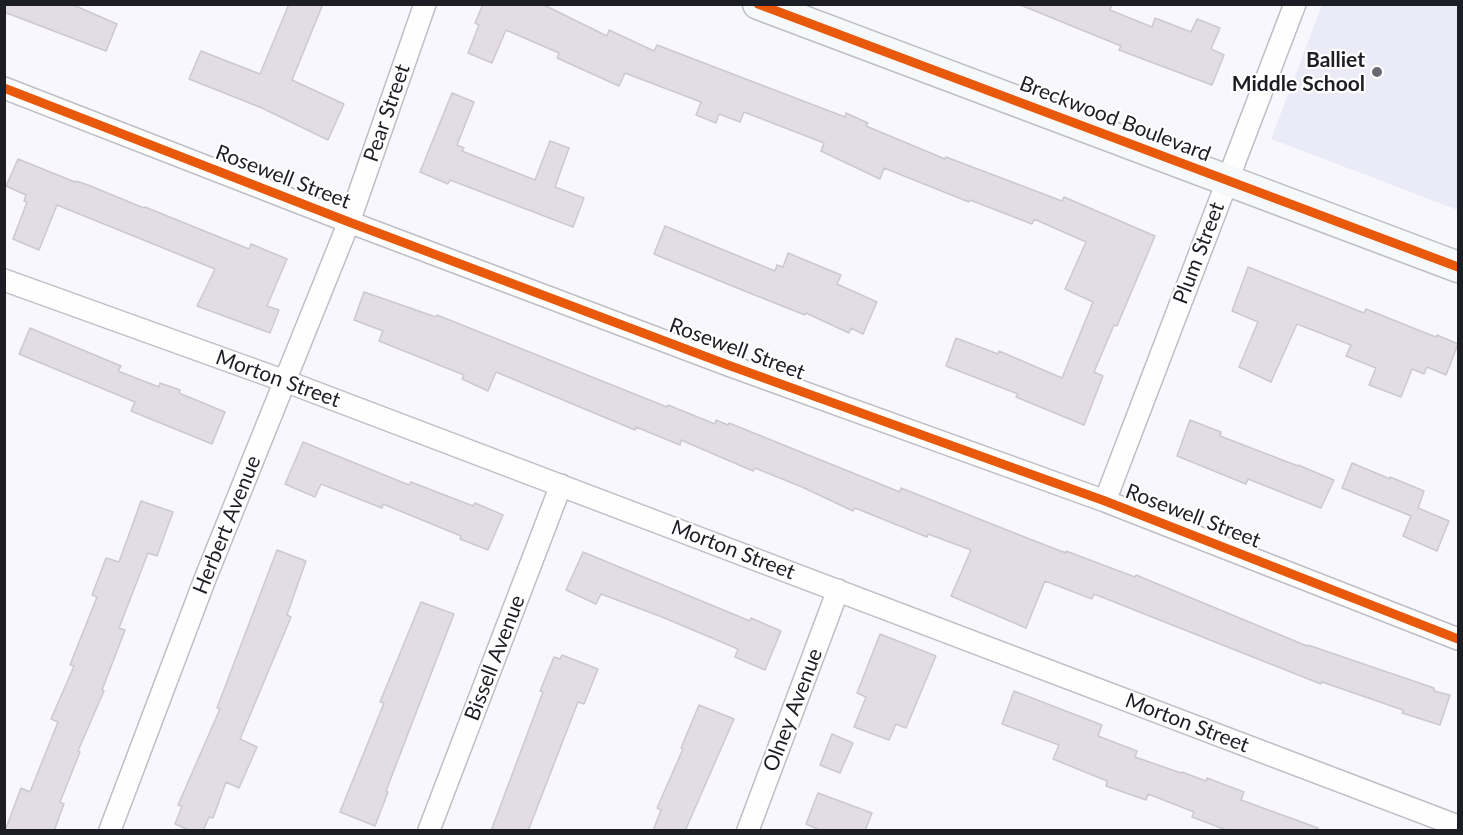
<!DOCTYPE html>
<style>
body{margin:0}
#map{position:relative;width:1463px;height:835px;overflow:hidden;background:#f7f7fd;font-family:Lato,sans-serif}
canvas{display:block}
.frame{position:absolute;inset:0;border:6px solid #1d1d26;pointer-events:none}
</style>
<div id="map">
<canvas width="1463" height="835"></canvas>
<div class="frame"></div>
</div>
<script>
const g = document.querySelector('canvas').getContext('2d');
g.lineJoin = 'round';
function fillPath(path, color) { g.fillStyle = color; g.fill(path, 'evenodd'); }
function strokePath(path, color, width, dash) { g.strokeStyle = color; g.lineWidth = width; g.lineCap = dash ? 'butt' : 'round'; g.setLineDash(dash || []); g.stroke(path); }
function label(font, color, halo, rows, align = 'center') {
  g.font = font + ' Lato,sans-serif'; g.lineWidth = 4.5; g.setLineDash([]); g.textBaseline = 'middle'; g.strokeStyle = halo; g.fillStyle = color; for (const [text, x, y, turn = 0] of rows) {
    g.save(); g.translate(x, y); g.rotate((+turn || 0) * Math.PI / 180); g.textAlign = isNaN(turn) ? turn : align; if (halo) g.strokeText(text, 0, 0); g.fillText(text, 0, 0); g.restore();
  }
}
fillPath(new Path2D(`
 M1322 5H1458V210L1271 139Z`), '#ebebf8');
const building = new Path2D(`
 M4 4H71L117 24 106 51 4 12Z
 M289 4H323L292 80 344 104 328 140 262 108 189 79 201 51 260 74Z
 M483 4H542L607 36 609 30 654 51 657 45 845 117 846 113 868 123 866 126 945 159 946 157 1062 201 1064 197 1155 236 1117 326 1114 325 1094 372 1103 376 1084 425 1016 397 1018 394 946 366 956 338 998 354 999 351 1062 378 1093 302 1065 289 1086 242 1034 219 1032 224 970 200 969 202 884 168 880 179 821 151 824 143 744 112 740 122 719 114 716 123 696 115 701 102 625 73 619 86 557 58 559 53 506 30 492 63 468 53 479 25 475 23Z
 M1018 4H1112L1110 10 1152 27 1155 18 1191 32 1197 19 1220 28 1211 49 1224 55 1212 85 1119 50 1121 46Z
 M452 93 474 102 457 145 464 148 462 151 535 180 550 141 569 148 555 187 584 198 573 227 450 180 448 184 420 172Z
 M18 159 75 182 76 181 88 185 144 208 145 207 249 249 251 244 287 259 267 306 279 310 270 333 197 306 215 269 57 205 39 250 13 239 27 202 24 201 26 195 6 186Z
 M665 226 775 271 777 265 783 267 788 253 841 275 837 284 877 302 863 334 851 328 849 333 806 313 805 315 747 292 654 254Z
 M1248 267 1364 313 1366 309 1423 332 1436 337 1437 335 1458 344 1446 375 1427 367 1424 374 1412 369 1401 397 1369 385 1376 368 1346 356 1351 345 1297 324 1271 382 1239 367 1258 322 1232 311Z
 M364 292 436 317 437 315 667 407 668 405 715 424 716 420 728 425 729 423 900 492 901 488 1027 538 1066 553V551L1135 577 1136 575 1307 646 1308 645 1434 688V691L1450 695 1440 725 1402 713 1403 710 1322 682 1321 684 1094 594 1092 599 1045 581 1026 628 951 596 971 550 928 534 927 537 855 508 853 511 802 487 755 468 753 471 681 440 680 445 636 427 635 430 496 372 488 391 462 379 464 375 379 341 383 331 354 320Z
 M30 328 121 366 118 371 159 387 160 383 180 390 179 393 225 412 212 444 131 411 135 402 19 354Z
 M1190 420 1221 432 1220 436 1298 466V465L1334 480 1321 508 1248 479 1246 484 1177 456Z
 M303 442 409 485 411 482 473 506 475 503 503 515 488 550 460 539 461 536 383 504 382 508 321 484 315 497 285 484Z
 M1352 463 1390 479V477L1424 491 1418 508 1449 521 1437 551 1403 536 1411 516 1342 488Z
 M141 501 173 512 157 556 148 553 119 628 125 630 102 690 104 691 78 751 80 752 60 802 64 804 54 831H5L21 788 30 792 58 722 51 719 74 666 70 665 97 597 92 595 106 558 119 562Z
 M277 550 306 561 287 615 291 617 240 739 257 747 239 788 226 782 213 818 209 817 203 831H191L175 824 182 806 178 805 220 709 217 708Z
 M583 552 750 621 751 618 781 631 765 670 735 657 738 649 662 617 601 594 596 604 566 590Z
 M421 602 454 614 386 791 388 792 375 826 340 812 384 703 380 702Z
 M880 634 936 656 906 728 896 724 889 740 854 727 866 697 857 693Z
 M562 655 598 669 584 704 578 702 528 831H491L543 692 540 691 554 657 560 659Z
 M1014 691 1102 725 1098 736 1137 751 1135 757 1181 773 1182 772 1206 781 1207 778 1244 792 1241 800 1318 828 1317 831H1229L1192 817 1194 812 1148 794 1146 800 1106 786 1107 781 1053 759 1059 745 1002 724Z
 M699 705 734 719 685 831H653L661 810 657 808 683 749 681 748Z
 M832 734 853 743 840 773 820 765Z
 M818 793 872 813 865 831H822L806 824Z`);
fillPath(building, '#e1dce5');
strokePath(building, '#cdc9d0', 1.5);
const street = new Path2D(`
 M4 88 349 222 728 365 1105 501 1458 639
 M4 280 293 384 1458 826
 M1105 501 1295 4
 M110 830 205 579 349 222 425 4
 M429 830 561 485
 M748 830 838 590`);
const secondary = new Path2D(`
 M758 4 1458 267`);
strokePath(street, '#bebec5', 24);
strokePath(secondary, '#bebec5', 33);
strokePath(street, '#fefeff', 21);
strokePath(secondary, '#f6f8fa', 30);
strokePath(new Path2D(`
 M758 4 1458 267
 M4 88 349 222 728 365 1105 501 1458 639`), '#e8590c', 9);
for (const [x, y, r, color] of [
 [1377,72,6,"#696971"]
]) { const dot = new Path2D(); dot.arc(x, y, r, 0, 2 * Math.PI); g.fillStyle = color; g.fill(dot); strokePath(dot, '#fff', 2); }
label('bold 21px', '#1d1d26', '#fff', [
 ["Balliet",1365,60],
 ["Middle School",1365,84]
], 'right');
label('21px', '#1d1d26', '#fff', [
 ["Pear Street",387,113,-71],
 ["Breckwood Boulevard",1115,119,21],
 ["Rosewell Street",283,177,21],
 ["Plum Street",1199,253,-69],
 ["Rosewell Street",737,349,20],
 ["Morton Street",278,379,20],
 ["Rosewell Street",1193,516,21],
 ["Herbert Avenue",227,525,-68],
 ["Morton Street",733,550,21],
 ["Bissell Avenue",495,658,-69],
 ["Olney Avenue",793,710,-69],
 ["Morton Street",1187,723,21]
]);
</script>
